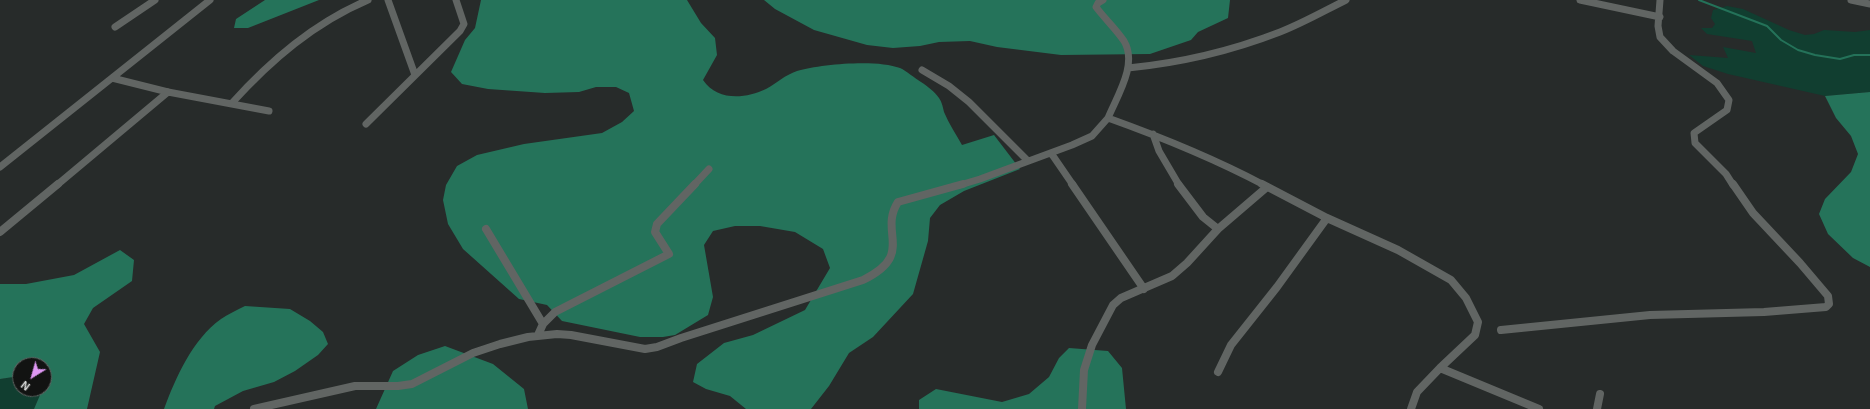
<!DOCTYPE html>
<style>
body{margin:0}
#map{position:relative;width:1870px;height:409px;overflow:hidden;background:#272b2a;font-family:"Exo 2",sans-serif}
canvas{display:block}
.north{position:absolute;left:12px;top:357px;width:40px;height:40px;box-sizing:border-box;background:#121312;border:1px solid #616362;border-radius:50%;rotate:217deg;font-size:11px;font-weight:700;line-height:16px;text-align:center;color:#d8dad9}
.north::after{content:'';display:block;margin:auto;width:14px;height:18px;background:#de98f3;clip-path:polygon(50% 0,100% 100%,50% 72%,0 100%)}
</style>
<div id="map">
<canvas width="1870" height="409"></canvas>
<div class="north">N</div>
</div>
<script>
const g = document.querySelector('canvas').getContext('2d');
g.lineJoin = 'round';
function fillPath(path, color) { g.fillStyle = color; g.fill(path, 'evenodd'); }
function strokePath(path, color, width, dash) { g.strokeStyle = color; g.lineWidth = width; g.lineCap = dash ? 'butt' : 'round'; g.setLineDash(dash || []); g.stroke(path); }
fillPath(new Path2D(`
 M1727 6 1743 9 1789 30 1805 35 1814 34 1824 30 1855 32 1870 30V92L1825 96 1728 74 1703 66 1689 55 1728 58 1723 47 1756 53 1752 41 1707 34 1701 28H1712L1715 24 1711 18 1713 10Z
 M20 376V389H36L40 395 34 409H0V379Z`), '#113e30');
fillPath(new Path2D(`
 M265 0H319L248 28H234L236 19Z
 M481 0H687L701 23 715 38 717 55 703 80C717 101 745 99 766 89 777 83 785 75 797 71 821 64 877 59 900 68 907 71 914 78 921 82 927 86 935 92 939 98 942 102 943 108 944 112 949 124 956 134 962 145L994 135 1020 169 964 191 940 205 930 218 928 241 913 294 873 337 849 353 829 386 811 409H746L730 396 706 389 693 382 697 364 724 343 753 335 805 310 830 268 823 249 795 232 760 226H735L713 231 704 245 713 297 708 315 675 335 663 337H640L562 321 547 305 519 299 463 249 448 224 443 200 446 185 457 166 477 155 524 144 602 133 622 122 634 111 629 93 616 87H596L579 92 545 93 488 89 462 84 451 72 465 40 475 28Z
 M764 0H1230L1228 18 1198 32 1191 40 1150 54 1061 55 997 47 970 41 939 42 920 46 893 48 867 45 814 30 775 9Z
 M1870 92V267L1853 258 1828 234 1819 214 1825 199 1851 172 1858 154 1851 136 1836 118 1825 96Z
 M120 250 134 260 132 281 93 308 84 324 100 352 87 409H34L40 395 36 389H44V365H20V376L0 379V284H26L74 275Z
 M245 306 290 309 310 321 323 332 328 344 318 355 295 371 274 382 243 391 215 406 214 409H164C176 377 192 340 221 319 228 314 237 310 245 306Z
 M445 346 493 364 524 389 528 409H376L393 371 418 355Z
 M1069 348 1108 351 1122 368 1126 409H919V400L936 389 1002 402 1029 394 1049 377 1059 358Z`), '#25735a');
strokePath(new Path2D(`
 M1699 0 1767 26 1781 40 1798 50 1815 55 1840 59 1854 55H1870`), '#247259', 2);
strokePath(new Path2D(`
 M388 0 415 75
 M1103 0 1098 3 1096 7C1105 19 1116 29 1124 41 1138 64 1117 96 1108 118
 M1580 0 1660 17
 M1660 0 1658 26 1660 37 1673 51 1717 83 1729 100 1727 110 1694 133 1695 143 1726 174 1733 185
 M1851 0 1870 4
 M115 27 155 0
 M1128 68C1180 63 1231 51 1280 32 1303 23 1324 11 1346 0
 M922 70 949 86 969 102 1028 161
 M112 78 168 92 269 111
 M232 103C271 60 314 23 368 0
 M366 124 460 31 464 24 456 0
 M1153 134 1159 151 1179 185
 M1051 153 1073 185
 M0 167 210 0
 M57 185 168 92
 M694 185 709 169
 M960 185 980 179 1072 145 1092 136 1108 118C1161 137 1213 158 1264 185`), '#616563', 7);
strokePath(new Path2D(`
 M1072 184 1144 289
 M1178 184 1203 217 1218 229
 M1262 184 1327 218 1398 250 1451 280 1466 298 1478 322 1475 335 1440 368 1539 409
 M486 229 543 324
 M0 232 58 184
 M1501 330 1650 315 1764 312 1826 307 1829 304 1828 296 1800 263 1753 213 1733 184
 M538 335 543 324 555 312 669 254 655 232 657 224 695 184
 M1218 372 1231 345 1277 287 1327 218
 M254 409 355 386H398L412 384 473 353 500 344 528 337 557 334 571 335 645 349 657 347 681 338 863 280C916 254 878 233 898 202L963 184
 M1082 409 1084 370 1092 345 1113 305 1121 298 1172 276 1187 263 1218 229 1267 187
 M1411 409 1417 392 1440 368
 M1597 409 1600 394`), '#616563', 8);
</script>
